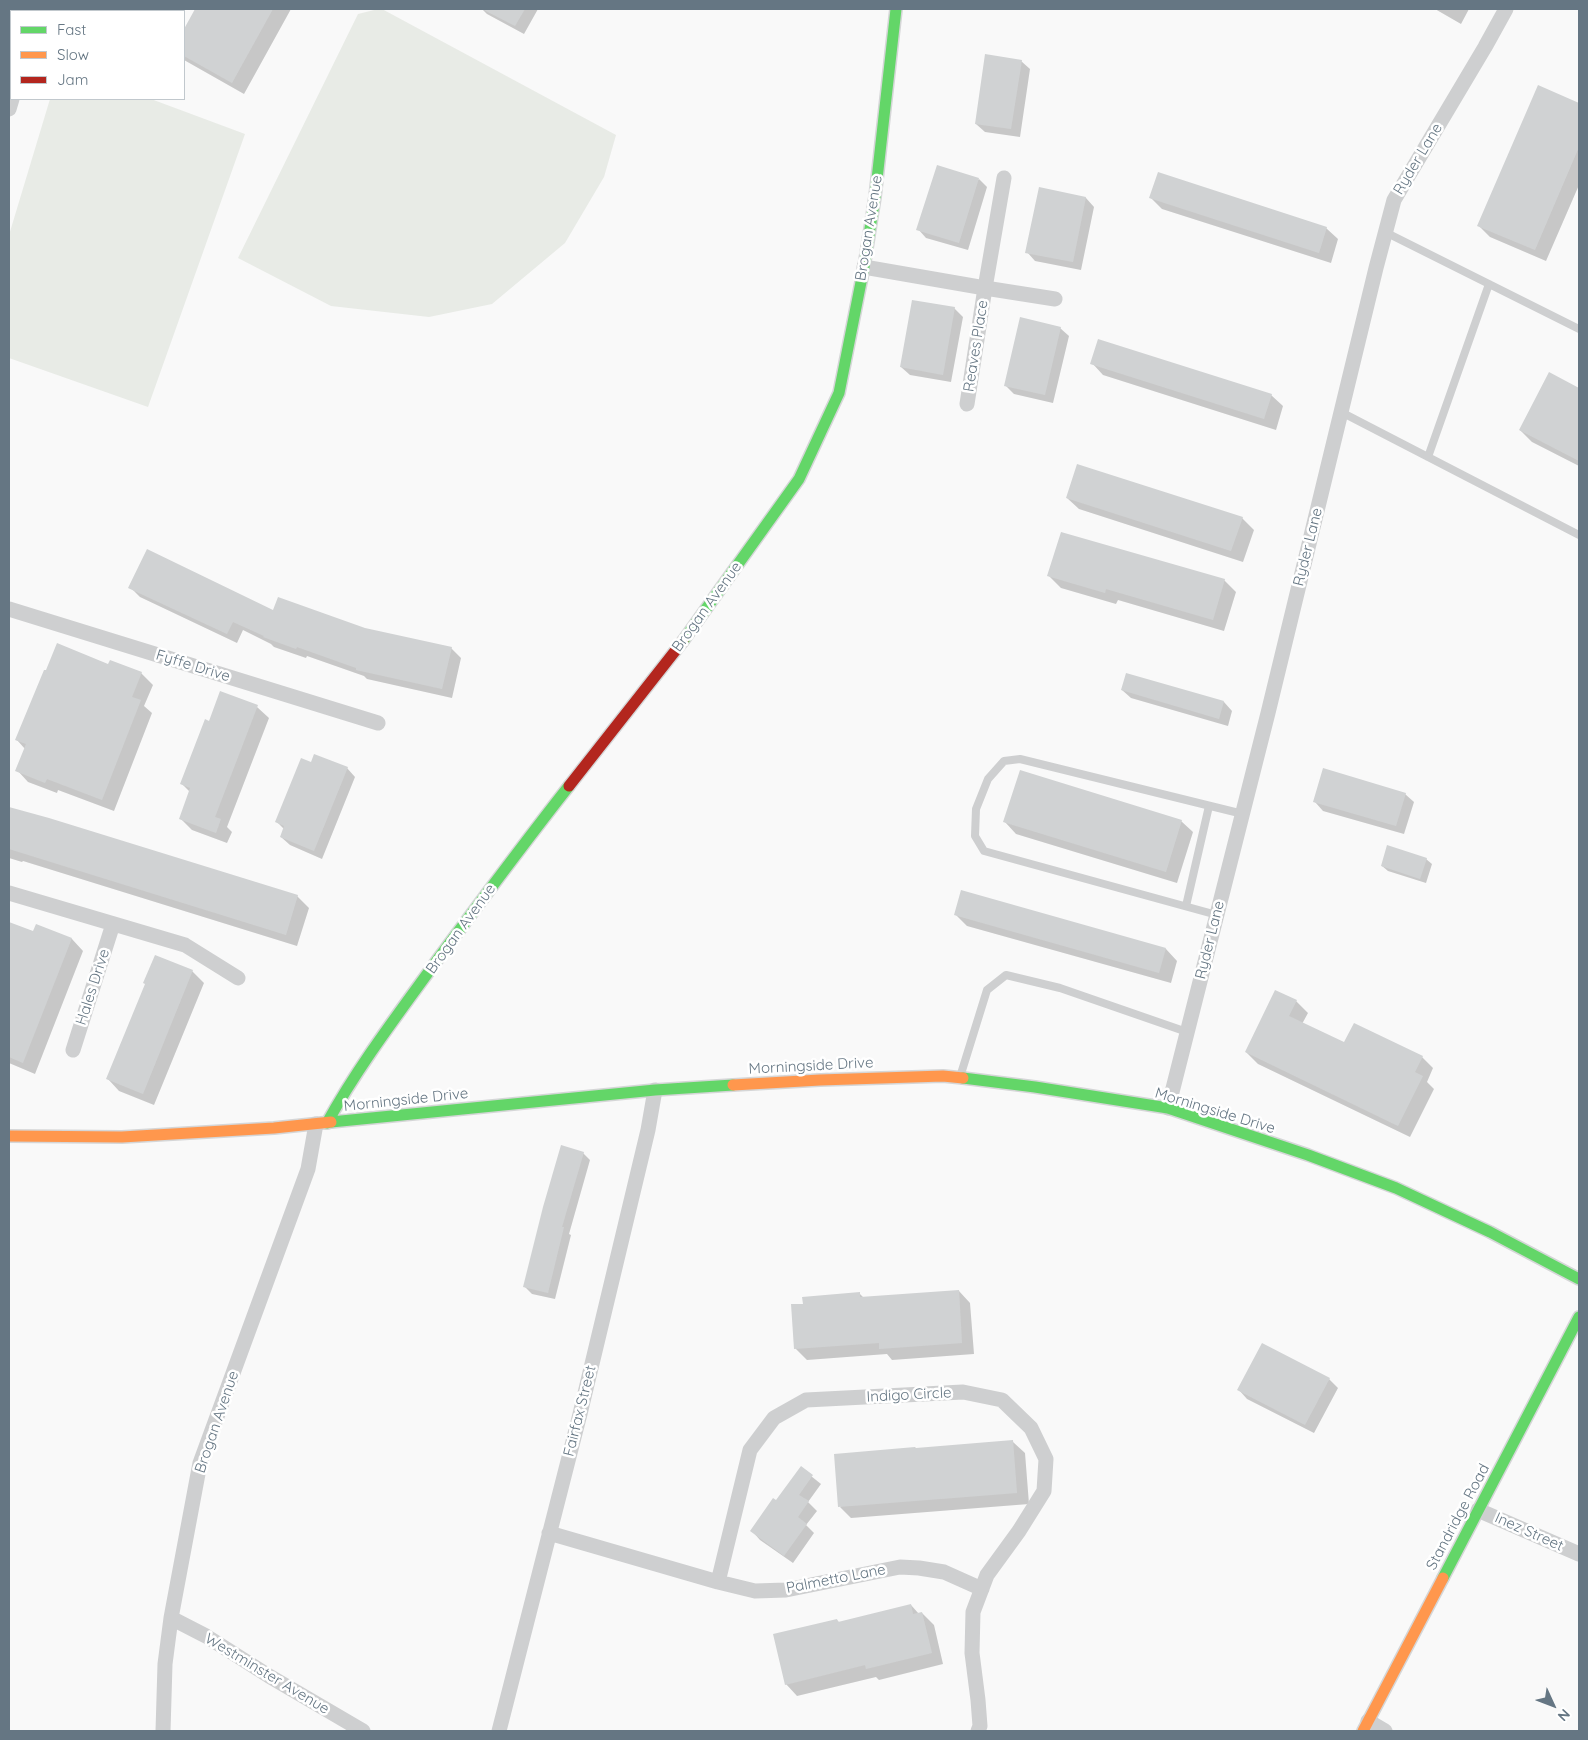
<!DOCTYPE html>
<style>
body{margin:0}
#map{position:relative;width:1588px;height:1740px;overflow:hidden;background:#f9f9f9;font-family:Quicksand,sans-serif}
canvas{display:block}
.frame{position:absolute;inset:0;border:10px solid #657683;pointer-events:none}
.legend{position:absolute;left:10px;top:10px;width:175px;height:90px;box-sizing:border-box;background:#fff;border:1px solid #c1c8cd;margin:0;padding:6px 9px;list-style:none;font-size:15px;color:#657683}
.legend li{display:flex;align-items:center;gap:10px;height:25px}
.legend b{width:25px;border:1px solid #c1c8cd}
.north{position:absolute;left:1528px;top:1680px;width:50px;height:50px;-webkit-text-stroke:4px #fff;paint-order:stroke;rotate:133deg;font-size:14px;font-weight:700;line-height:20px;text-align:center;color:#657683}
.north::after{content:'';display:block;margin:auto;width:18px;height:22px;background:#657683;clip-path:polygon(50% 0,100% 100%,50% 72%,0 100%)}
</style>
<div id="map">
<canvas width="1588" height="1740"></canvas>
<div class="frame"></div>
<ul class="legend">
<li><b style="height:6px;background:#63d668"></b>Fast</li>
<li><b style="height:6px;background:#ff974d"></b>Slow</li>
<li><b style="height:6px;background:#b3261e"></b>Jam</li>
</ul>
<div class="north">N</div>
</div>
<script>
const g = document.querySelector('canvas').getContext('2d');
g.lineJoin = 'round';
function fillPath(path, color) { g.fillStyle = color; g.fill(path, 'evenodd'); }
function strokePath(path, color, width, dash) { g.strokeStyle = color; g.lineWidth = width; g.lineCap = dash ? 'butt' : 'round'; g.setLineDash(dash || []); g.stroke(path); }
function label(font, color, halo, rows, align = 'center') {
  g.font = font + ' Quicksand,sans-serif'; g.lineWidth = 5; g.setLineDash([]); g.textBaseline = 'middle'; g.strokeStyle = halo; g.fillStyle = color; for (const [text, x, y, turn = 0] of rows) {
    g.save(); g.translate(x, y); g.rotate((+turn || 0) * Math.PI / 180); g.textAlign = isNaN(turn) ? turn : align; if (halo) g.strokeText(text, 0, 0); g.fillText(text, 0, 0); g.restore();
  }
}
fillPath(new Path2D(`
 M378 9H382L616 135 604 177 565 243 492 304 429 317 331 306 238 258 358 14Z
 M50 99H151L245 134 148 407 9 358V235Z`), '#e8ebe6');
fillPath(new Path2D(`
 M196 9H291L244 94 184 60V32Z
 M482 9H538L524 34 487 14Z
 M1435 9H1469L1461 24Z
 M1021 61 1030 69 1020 137 985 132 976 124Z
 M1538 87 1579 104V185L1546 261 1490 237 1479 226Z
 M979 179 987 187 968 250 926 238 918 229Z
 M1040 189 1086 198 1094 207 1081 270 1035 261 1027 252Z
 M1151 198 1326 228 1338 239 1331 263 1162 209Z
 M954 308 963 317 951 382 910 375 901 367Z
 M1060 328 1069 336 1053 403 1014 394 1005 385Z
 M1092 363 1271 395 1283 406 1276 430 1103 375Z
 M1549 374 1579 389V466L1532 442 1520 430Z
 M1067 498 1242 518 1254 530 1243 562 1079 509Z
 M1049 576 1224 580 1236 592 1224 631 1118 600 1116 604 1061 588Z
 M130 587 274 612 451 648 461 658 452 698 367 679 364 676 307 656 306 658 274 647 271 644 243 630 237 643 140 597Z
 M109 666 141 673 153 685 144 706 152 713 114 811 58 790 57 793 28 782 17 770 25 749 17 740 46 672Z
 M1127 674 1224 702 1232 711 1228 726 1131 698 1122 690Z
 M257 707 269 718 227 827 232 832 227 843 192 830 180 818 190 792 182 784 210 722Z
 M347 768 355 777 322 859 290 845 281 837 284 829 277 822Z
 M1405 794 1414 802 1404 834 1323 811 1315 802Z
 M9 809 297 896 309 908 297 946 23 861 22 862 9 858Z
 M1181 821 1193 832 1177 883 1016 834 1005 822Z
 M1426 859 1432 864 1426 883 1388 871 1382 866Z
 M962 892 1166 949 1177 961 1171 983 967 926 955 914Z
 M9 923 34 932 37 925 72 939 83 951 35 1074 9 1063Z
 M192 971 204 983 154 1105 119 1091 108 1079Z
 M1296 1001 1308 1013 1302 1024 1344 1044 1422 1057 1433 1068 1427 1082 1434 1089 1410 1137 1258 1064 1246 1052Z
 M583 1153 590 1160 569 1234 571 1235 555 1299 532 1294 524 1286Z
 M959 1291 970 1303 974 1354 892 1360 887 1354 807 1360 795 1348 804 1305 859 1293 864 1298Z
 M1329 1379 1338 1388 1314 1433 1247 1399 1239 1390Z
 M1013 1442 1025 1453 1029 1504 851 1518 840 1507 917 1450Z
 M801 1468 821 1484 808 1502 817 1511 806 1525 814 1533 793 1563 760 1540 752 1531 776 1502Z
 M911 1605 919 1614 922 1613 934 1625 943 1664 879 1680 876 1677 797 1696 786 1684 837 1620 840 1623Z`), '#0003');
fillPath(new Path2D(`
 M195 9H273L232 83 184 56V29Z
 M482 9H525L515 26Z
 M985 54 1022 60 1011 129 975 124Z
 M1538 85 1579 103V147L1535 250 1477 226Z
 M937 165 979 178 959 243 916 230Z
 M1158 172 1327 227 1319 253 1149 198Z
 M1039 187 1086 197 1073 262 1025 253Z
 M912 300 955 307 943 375 900 367Z
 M1020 317 1061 327 1045 395 1004 386Z
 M1098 339 1272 394 1264 419 1090 364Z
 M1549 372 1579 388V461L1519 430Z
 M1077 464 1243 517 1231 551 1066 498Z
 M1061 532 1225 579 1213 620 1106 589 1105 593 1047 576Z
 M147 549 273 610 278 597 365 628 452 647 442 689 356 670V668L297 647 296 649 263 637 264 636 233 622 227 634 128 588Z
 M57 643 108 664 110 660 142 672 132 697 141 700 102 800 47 779 45 783 15 771 26 744 15 740 44 670H46Z
 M1126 673 1224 701 1219 719 1121 690Z
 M220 691 258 705 215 817 221 819 216 833 179 819 190 788 180 784 205 719 209 721Z
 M314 754 348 767 314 851 280 837 284 826 275 822 301 758 311 762Z
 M1323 768 1406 793 1396 826 1313 802Z
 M1020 770 1182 820 1166 872 1003 822Z
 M9 807 49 818 298 895 286 935 9 849Z
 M1387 845 1427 858 1420 879 1381 866Z
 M961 890 1166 948 1159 973 954 915Z
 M9 922 33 931 36 924 72 938 23 1063 9 1057Z
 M155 955 193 970 143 1094 106 1079 145 984 143 983Z
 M1275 990 1297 1000 1289 1016 1344 1042 1354 1023 1423 1056 1415 1072 1423 1076 1398 1126 1245 1052Z
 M561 1145 584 1152 562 1227H564L548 1293 523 1287 543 1207Z
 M959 1290 962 1343 879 1349V1343L794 1349 791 1304H803L802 1297 860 1292V1297Z
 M1262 1343 1330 1378 1305 1425 1237 1390Z
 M1013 1440 1017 1493 838 1507 834 1454 915 1447 916 1448Z
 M801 1466 813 1475 799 1495 809 1501 798 1517 807 1524 784 1556 750 1531 773 1498 776 1500Z
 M911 1604 913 1614 922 1612 932 1653 866 1669 865 1665 785 1685 773 1634 837 1619 838 1622Z`), '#d0d2d3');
const fast = new Path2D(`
 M683 641 799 479 839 393 864 267 875 197 896 9
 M963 1078 1035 1087 1168 1108 1308 1155 1396 1188 1490 1232 1579 1279
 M331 1122 655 1090 733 1085
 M327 1123C359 1065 399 1013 438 959 481 901 524 843 569 786
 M1443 1578 1579 1317`);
const slow = new Path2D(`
 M733 1085 820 1080 943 1076 963 1078
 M9 1136 122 1137 274 1128 331 1122
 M1363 1731 1443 1578`);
const jam = new Path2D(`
 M569 786 683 641`);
strokePath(fast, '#d5d6d7', 14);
strokePath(slow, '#d5d6d7', 14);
strokePath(jam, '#d5d6d7', 14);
strokePath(new Path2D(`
 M1385 232 1579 329
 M1341 412 1579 535
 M1428 457 1489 284
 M1186 906 1209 806
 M1217 915 984 851 975 836 976 809 988 779 1004 761 1020 759 1243 814
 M960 1077 987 990 1006 975 1060 988 1187 1032`), '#cecfd0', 8);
strokePath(new Path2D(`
 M37 11 38 9
 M9 109 12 99
 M1004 178 985 288 1055 299
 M864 267 985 288 967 404
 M9 609 378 723
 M9 893 185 945 238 978
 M73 1050 113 924
 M1168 1108 1268 713 1376 268 1394 200 1485 47 1506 9
 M1478 1510 1579 1554
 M549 1533 718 1582 755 1591 786 1590 900 1567 919 1568 944 1572 982 1589
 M718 1582 750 1450 774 1418 806 1400 963 1392 1002 1400 1031 1428 1046 1459 1044 1491 1019 1531 987 1575 973 1612 972 1653 978 1700 980 1726 978 1731
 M171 1618 206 1636 269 1676 363 1731
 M1368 1721 1385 1731
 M163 1731 165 1664 171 1618 200 1463 308 1169 316 1124
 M499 1731 580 1414 648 1130 655 1090`), '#cecfd0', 15);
strokePath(fast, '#63d668', 11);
strokePath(slow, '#ff974d', 11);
strokePath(jam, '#b3261e', 11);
label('15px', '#657683', '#fff', [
 ["Ryder Lane",1418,159,-59],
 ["Brogan Avenue",869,228,-81],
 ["Reaves Place",976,346,-81],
 ["Ryder Lane",1308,547,-76],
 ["Brogan Avenue",707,607,-54],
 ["Fyffe Drive",193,666,17],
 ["Brogan Avenue",461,929,-54],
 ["Ryder Lane",1210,940,-76],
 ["Hales Drive",93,987,-72],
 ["Morningside Drive",811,1066,-3],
 ["Morningside Drive",406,1100,-6],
 ["Morningside Drive",1215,1111,17],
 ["Indigo Circle",909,1395,-3],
 ["Fairfax Street",580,1411,-76],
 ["Brogan Avenue",217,1422,-71],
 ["Standridge Road",1458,1517,-62],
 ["Inez Street",1529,1532,24],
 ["Palmetto Lane",836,1579,-11],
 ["Westminster Avenue",267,1674,31]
]);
</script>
